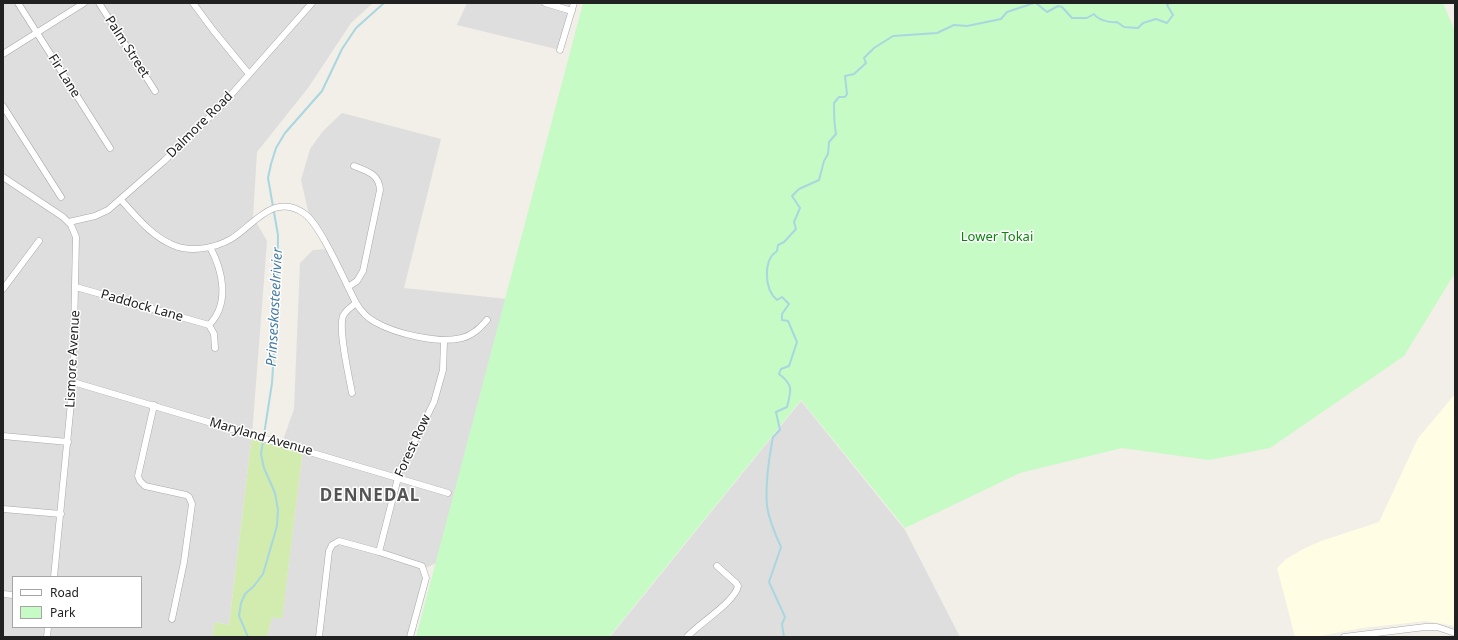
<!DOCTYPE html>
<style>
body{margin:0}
#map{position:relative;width:1458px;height:640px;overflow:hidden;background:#f2eee8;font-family:"Noto Sans",sans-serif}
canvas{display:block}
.frame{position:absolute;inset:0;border:4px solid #212121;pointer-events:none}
.legend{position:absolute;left:12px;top:576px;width:130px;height:52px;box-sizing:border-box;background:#fff;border:1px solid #a6a6a6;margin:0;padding:5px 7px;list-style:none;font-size:12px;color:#212121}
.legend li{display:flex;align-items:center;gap:8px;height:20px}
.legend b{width:20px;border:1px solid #a6a6a6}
</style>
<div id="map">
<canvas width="1458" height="640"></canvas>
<div class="frame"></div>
<ul class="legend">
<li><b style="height:5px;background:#fff"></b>Road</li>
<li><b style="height:11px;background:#c6fbc6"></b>Park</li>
</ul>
</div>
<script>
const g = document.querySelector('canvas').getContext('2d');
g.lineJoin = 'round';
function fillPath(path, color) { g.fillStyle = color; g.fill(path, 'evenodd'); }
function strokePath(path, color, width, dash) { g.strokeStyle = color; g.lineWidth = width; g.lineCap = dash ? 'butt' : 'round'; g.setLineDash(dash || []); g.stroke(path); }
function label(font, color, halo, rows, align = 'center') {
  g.font = font + ' "Noto Sans",sans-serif'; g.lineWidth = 3; g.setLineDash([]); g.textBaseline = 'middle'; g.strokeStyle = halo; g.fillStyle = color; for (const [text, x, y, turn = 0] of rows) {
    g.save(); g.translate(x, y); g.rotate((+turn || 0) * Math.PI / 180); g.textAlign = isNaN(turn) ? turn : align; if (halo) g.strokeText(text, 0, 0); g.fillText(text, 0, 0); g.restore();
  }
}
fillPath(new Path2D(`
 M3 3H373L351 23 308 88 257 152 253 217 267 241 252 435 229 625 215 622 212 637H3ZM13 577H141V627H13Z
 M467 3H574L560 50 457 25Z
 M342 113 441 139 404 288 507 299 436 563 424 569 426 573 410 637H267L272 617 282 618 303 449 282 443 294 409 300 263 313 250 328 249 310 219 301 180 310 149 323 131Z
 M801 401 905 530 960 637H610Z`), '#dfdede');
fillPath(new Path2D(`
 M1455 394V626L1426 621 1362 628 1315 637H1295L1277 568 1286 559 1305 548 1321 541 1379 522 1418 438Z`), '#fffde4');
fillPath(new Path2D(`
 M252 435 303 449 282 619 272 617 267 637H212L215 622 229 625Z`), '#d1ecae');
fillPath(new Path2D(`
 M583 3H1443L1455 31V273L1404 356 1270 448 1209 460 1122 448 1020 473 905 528 801 400 609 637H416Z`), '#c6fbc6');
strokePath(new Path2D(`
 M1036 3 1047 12 1058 6 1062 7 1072 18H1087L1094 14C1098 20 1110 23 1117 22L1124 27 1138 28 1143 23 1156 19 1167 23 1173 15 1167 5 1169 3
 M248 637 239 616 241 603 245 594 254 586 263 574 277 526 278 510 275 493 264 468 261 454 272 383 277 305 278 235 268 178 271 164 276 148 285 133 322 91 342 49 356 28 384 3
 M784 637 782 624 785 617 769 582 781 547C775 534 769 520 767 506 765 484 769 458 773 437L780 430 776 412 787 407C791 391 794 385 779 374L781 369 789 366 797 342 788 321 782 320V314L789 304 782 297 777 300C764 289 763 260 777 251L778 245 784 242 796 229 794 222 800 208 792 196 799 189 819 180 824 161 828 154 829 142 836 134C834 124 834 114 834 103L839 97H845L847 94 845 76 854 74 866 63 864 58 874 48 893 36 937 33 954 25 967 26 1001 19 1007 12 1034 3`), '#a8d7e0', 2);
const minor = new Path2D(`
 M18 3 110 148
 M99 3 155 91
 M193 3 213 30 249 74
 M545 3 572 11
 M560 50 574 3
 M3 54 84 3
 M3 106 61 197
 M3 177 63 217 71 225 76 237 73 382 54 577
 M121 200C136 216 151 236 173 245 191 253 215 248 231 239 253 226 274 191 305 214 321 226 345 282 356 303 361 311 367 318 375 322 396 334 439 344 462 338 473 335 480 328 487 320
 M69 222 95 216 108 210 164 161 222 105 312 3
 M76 287 209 325 214 334 215 348
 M348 287 357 281 363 271 380 190C379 174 367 171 354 166
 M3 289 39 241
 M209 325C230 304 223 271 210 247
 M73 382 448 493
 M352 393C349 376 338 330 343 316 346 310 351 307 356 303
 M154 405 138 476 140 481 145 486 186 495 189 497 192 504 184 562 172 619
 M3 436 68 442
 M3 509 61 514
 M379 552 400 470 434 402 443 370 444 341
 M3 594 13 595
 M47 637 48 627
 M319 637 329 551 332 545 339 541 379 552 422 566 426 578 410 637
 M687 637C698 624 735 602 738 586L736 583 717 566
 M1344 637 1425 627H1437L1455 633`);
strokePath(minor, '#a8a8a8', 7);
strokePath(minor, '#fff', 6);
label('13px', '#212121', '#fff', [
 ["Palm Street",127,47,57],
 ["Fir Lane",64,76,58],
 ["Dalmore Road",200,125,-45],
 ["Paddock Lane",142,306,16],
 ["Lismore Avenue",73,359,-87],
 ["Maryland Avenue",261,437,16],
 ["Forest Row",413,446,-65]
]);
label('13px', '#09850b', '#fff', [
 ["Lower Tokai",997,237]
]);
label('italic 14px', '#447ba5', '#fff', [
 ["Prinseskasteelrivier",275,307,-87]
]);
g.letterSpacing = '1px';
label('bold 17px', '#545454', '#fff', [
 ["DENNEDAL",370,496]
]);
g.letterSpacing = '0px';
</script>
